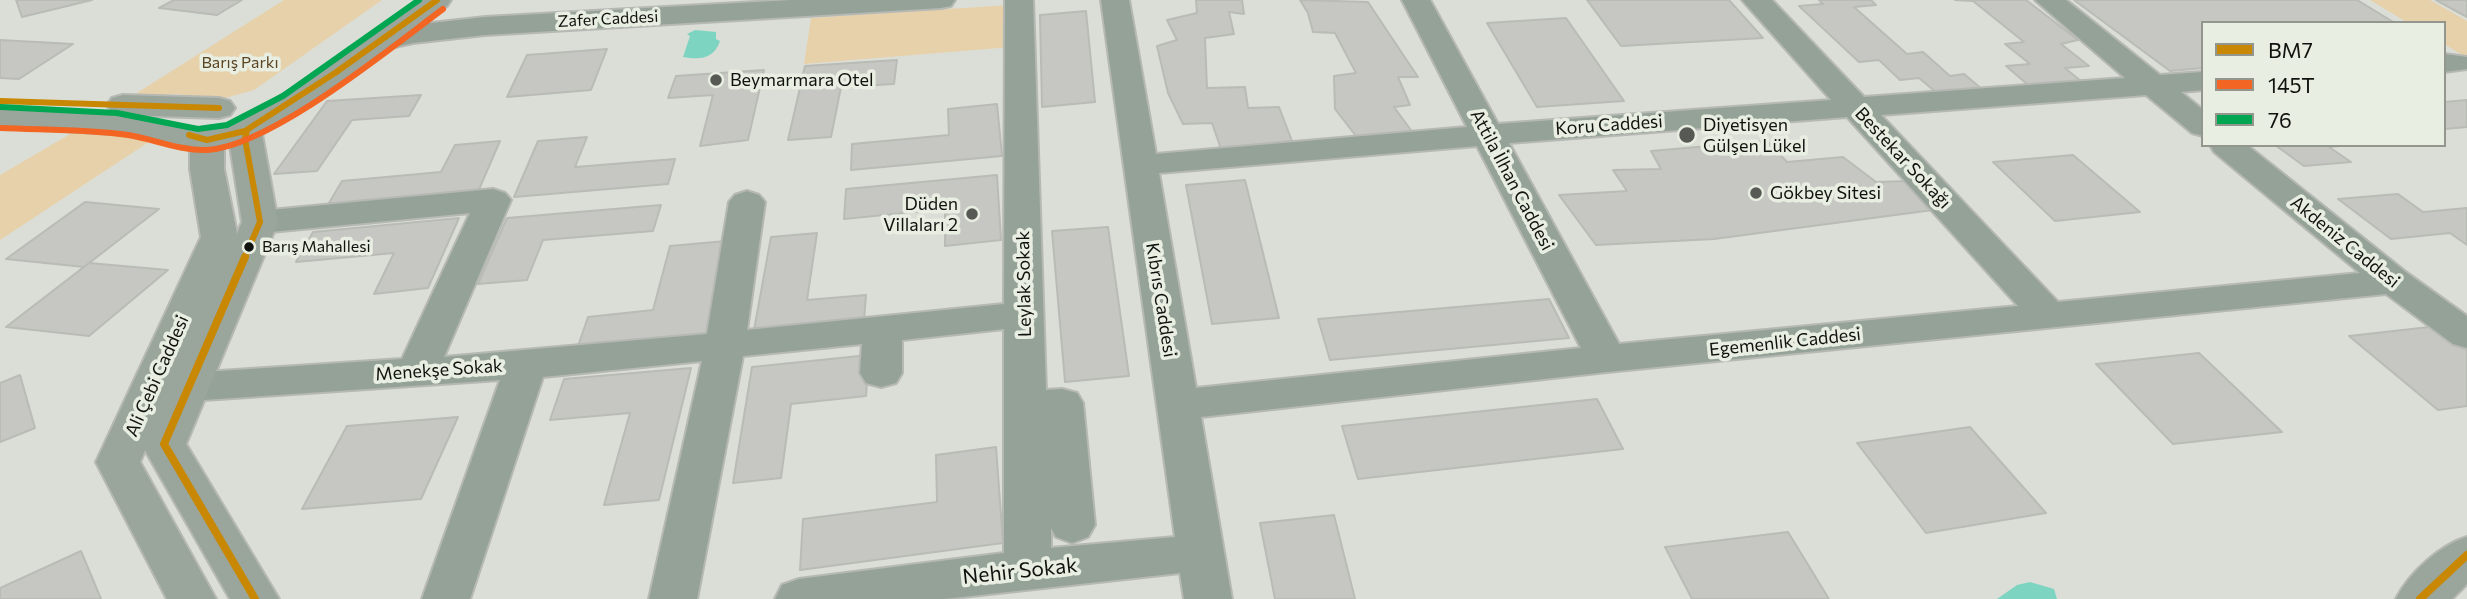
<!DOCTYPE html>
<meta charset="utf-8">
<style>
body{margin:0}
#map{position:relative;width:2467px;height:599px;overflow:hidden;background:#dbded7;font-family:Commissioner,sans-serif}
canvas{display:block}
.legend{position:absolute;left:2201px;top:21px;width:245px;height:126px;box-sizing:border-box;background:#e8eee2;border:2px solid #92968d;margin:0;padding:9px 12px;list-style:none;font-size:21px;color:#10120e}
.legend li{display:flex;align-items:center;gap:14px;height:35px}
.legend b{width:35px;border:2px solid #92968d}
</style>
<div id="map">
<canvas width="2467" height="599"></canvas>
<ul class="legend">
<li><b style="height:9px;background:#c98803"></b>BM7</li>
<li><b style="height:9px;background:#f26522"></b>145T</li>
<li><b style="height:9px;background:#00a651"></b>76</li>
</ul>
</div>
<script>
const g = document.querySelector('canvas').getContext('2d');
g.lineJoin = 'round';
function fillPath(path, color) { g.fillStyle = color; g.fill(path, 'evenodd'); }
function strokePath(path, color, width, dash) { g.strokeStyle = color; g.lineWidth = width; g.lineCap = dash ? 'butt' : 'round'; g.setLineDash(dash || []); g.stroke(path); }
function label(font, color, halo, rows, align = 'center') {
  g.font = font + ' Commissioner,sans-serif'; g.lineWidth = 7; g.setLineDash([]); g.textBaseline = 'middle'; g.strokeStyle = halo; g.fillStyle = color; for (const [text, x, y, turn = 0] of rows) {
    g.save(); g.translate(x, y); g.rotate((+turn || 0) * Math.PI / 180); g.textAlign = isNaN(turn) ? turn : align; if (halo) g.strokeText(text, 0, 0); g.fillText(text, 0, 0); g.restore();
  }
}
fillPath(new Path2D(`
 M284 0H382L254 90 225 98 173 94 121 103Z
 M2370 0H2430L2467 21V58L2444 44V23H2408Z
 M1009 5 1011 47 804 64 811 18Z
 M77 130 155 138 0 240V175Z`), '#e7d1aa');
fillPath(new Path2D(`
 M695 30 716 32V39L720 41C714 59 700 60 683 57L690 36 687 34Z
 M2030 582 2054 589 2057 599H1997L2017 585Z`), '#7cd4c1');
const building = new Path2D(`
 M16 0H92L22 17Z
 M174 0H242L217 15 159 8Z
 M1196 0H1242L1244 14 1229 12 1234 34 1205 38 1207 88 1245 87 1248 108 1279 107 1292 141 1221 149 1212 123 1183 124 1168 93 1157 46 1177 40 1167 20 1197 13Z
 M1300 0 1368 2 1418 77H1398L1410 105 1394 107 1416 137 1356 136 1335 109 1334 76 1356 73 1335 33 1313 32 1308 13Z
 M1587 0H1729L1763 38 1621 46Z
 M1819 0H1871L1876 5 1854 7 1907 54 1923 52 1950 76 1964 74 1983 90 1938 94 1919 78 1900 80 1879 60 1859 62 1799 6 1823 4Z
 M1955 0H2026L2078 40 2061 44 2089 66 2065 68 2087 86 2034 90 2006 66 2030 64 2005 44 2024 42 1973 1Z
 M2074 0H2357L2395 23H2203V68L2170 71Z
 M2436 0H2467V17Z
 M1086 11 1095 102 1042 107 1040 15Z
 M1566 18 1624 101 1537 107 1487 23Z
 M0 40 73 44 19 79 0 78Z
 M607 49 591 90 507 97 527 55Z
 M897 60 894 84 841 87 831 137 788 140 805 66Z
 M764 70 748 140 700 146 713 95 668 98 676 76Z
 M421 95 409 116 352 120 317 171 274 174 327 101Z
 M2467 100V127L2444 129V102Z
 M997 104 1002 156 851 170 852 144 949 135 948 109Z
 M587 137 575 167 675 159 668 184 514 197 538 141Z
 M500 141 477 194 326 208 342 181 441 172 455 145Z
 M1767 141 1787 162 1843 157 1876 182 1908 181 1933 210 1714 239 1596 245 1559 195 1627 191 1613 170 1661 169 1651 151Z
 M2275 145H2350L2329 147 2351 162 2304 166Z
 M2073 155 2140 212 2055 221 1993 162Z
 M997 175 1001 240 945 246V209L844 219 846 189Z
 M1245 180 1279 318 1212 324 1186 185Z
 M2398 194 2423 212 2467 208V245L2450 233 2391 239 2338 199Z
 M85 202 159 209 84 267 6 259Z
 M661 205 653 231 543 240 527 280 478 284 507 218Z
 M459 218 428 288 374 294 394 253 296 262 313 232Z
 M1108 227 1129 376 1065 382 1052 231Z
 M817 233 807 300 866 295 864 320 754 330 771 237Z
 M726 241 706 337 577 349 588 317 653 310 670 246Z
 M89 263 168 270 89 336 6 327Z
 M1549 299 1569 338 1330 360 1318 319Z
 M2438 326 2467 348V406L2438 410 2349 336Z
 M2199 353 2282 432 2173 444 2096 364Z
 M869 355 866 396 791 404 781 478 733 483 752 367Z
 M691 368 659 500 604 505 630 413 550 420 564 379Z
 M20 375 35 428 0 442V383Z
 M1597 399 1623 449 1358 479 1342 426Z
 M458 417 421 499 302 509 347 426Z
 M1970 427 2046 513 1926 533 1857 443Z
 M996 447 1003 543 800 570 803 519 937 502 936 455Z
 M1334 515 1355 599H1275L1260 523Z
 M1788 532 1829 599H1692L1665 547Z
 M81 551 101 599H0V588Z`);
fillPath(building, '#c6c7c2');
strokePath(building, '#b9bbb5', 2);
const minor = new Path2D(`
 M792 0H955L951 6 941 8 485 35 413 43 376 51 366 48 361 42 366 36 413 25 485 17Z
 M1005 0H1033L1046 390 1062 389 1077 393 1083 403 1095 525 1088 537 1072 543 1056 537 1051 528V548L1175 537 1101 0H1129L1156 154 1467 127 1402 0H1430L1498 124 1831 100 1742 0H1772L1864 97 2125 78 2035 0H2066L2160 75 2203 72V90L2181 92 2203 110V136L2192 133 2146 95 1881 115 2058 302 2360 273 2214 152 2210 145H2247L2407 273 2467 316V348L2453 344 2386 294 1607 372 1201 417 1232 599H1184L1180 573 944 599H775L782 585 799 579 1004 553V329L902 340V373L896 383 881 387 866 383 860 373 862 344 743 356 697 599H649L702 361 543 377 470 599H422L500 380 189 401 174 397 168 387 174 377 189 373 402 359 470 213 260 233 247 230 242 222 247 214 260 211 493 189 505 193 511 200 444 357 707 334 729 202 735 195 747 191 759 195 765 202 747 330 1004 304ZM1847 117 2018 306 1619 344 1509 143ZM1477 146 1581 348 1196 388 1159 173Z
 M2444 54 2467 57V69L2444 72Z`);
const major = new Path2D(`
 M419 0H451L447 6 346 80 262 134 278 222 186 444 279 599H230L145 450 140 462 216 599H167L96 462 201 237 190 169V147L132 135 0 127V107C44 110 90 109 133 115 157 119 182 129 206 130 244 131 381 26 419 0ZM230 146 242 222 237 234 224 169V147Z
 M123 95 219 98 230 101 235 108 230 115 219 118 123 115 112 112 107 105 112 98Z
 M2467 537V584L2452 599H2396C2409 573 2440 545 2467 537Z`);
strokePath(minor, '#b6b8b4', 4);
strokePath(major, '#b6b8b4', 4);
fillPath(minor, '#95a297');
fillPath(major, '#9aa59b');
strokePath(new Path2D(`
 M0 101 219 108
 M189 135 207 140 245 131 335 73 437 0
 M244 259 260 222 245 139 247 130`), '#c98803', 6);
strokePath(new Path2D(`
 M245 257 164 444 255 599
 M2420 599 2467 555`), '#c98803', 8);
strokePath(new Path2D(`
 M0 128C43 130 86 129 128 135 154 139 180 151 207 150 271 146 389 49 443 9`), '#f26522', 6);
strokePath(new Path2D(`
 M1 107 117 113 198 129 227 125 283 96 419 0`), '#00a651', 6);
for (const [x, y, r, color] of [
 [716,80,7,"#575954"],
 [1687,135,9,"#575954"],
 [1756,193,7,"#575954"],
 [972,214,7,"#575954"],
 [249,247,6,"#10120e"]
]) { const dot = new Path2D(); dot.arc(x, y, r, 0, 2 * Math.PI); g.fillStyle = color; g.fill(dot); strokePath(dot, '#e8eee2', 2.5); }
label('16px', '#10120e', '#e8eee2', [
 ["Zafer Caddesi",608,19,-3]
]);
label('16px', '#5a4421', '#e8eee2', [
 ["Barış Parkı",240,63]
]);
label('16px', '#10120e', '#e8eee2', [
 ["Barış Mahallesi",262,247]
], 'left');
label('18px', '#10120e', '#e8eee2', [
 ["Beymarmara Otel",730,80],
 ["Diyetisyen",1703,125],
 ["Gülşen Lükel",1703,146],
 ["Gökbey Sitesi",1770,193],
 ["Düden",958,204,"right"],
 ["Villaları 2",958,225,"right"]
], 'left');
label('18px', '#10120e', '#e8eee2', [
 ["Koru Caddesi",1609,125,-4],
 ["Bestekar Sokağı",1903,158,47],
 ["Attila İlhan Caddesi",1512,180,62],
 ["Akdeniz Caddesi",2345,242,39],
 ["Leylak Sokak",1024,284,-91],
 ["Kıbrıs Caddesi",1161,300,81],
 ["Egemenlik Caddesi",1785,342,-6],
 ["Menekşe Sokak",439,370,-4],
 ["Ali Çebi Caddesi",157,376,-66]
]);
label('21px', '#10120e', '#e8eee2', [
 ["Nehir Sokak",1020,571,-6]
]);
</script>
